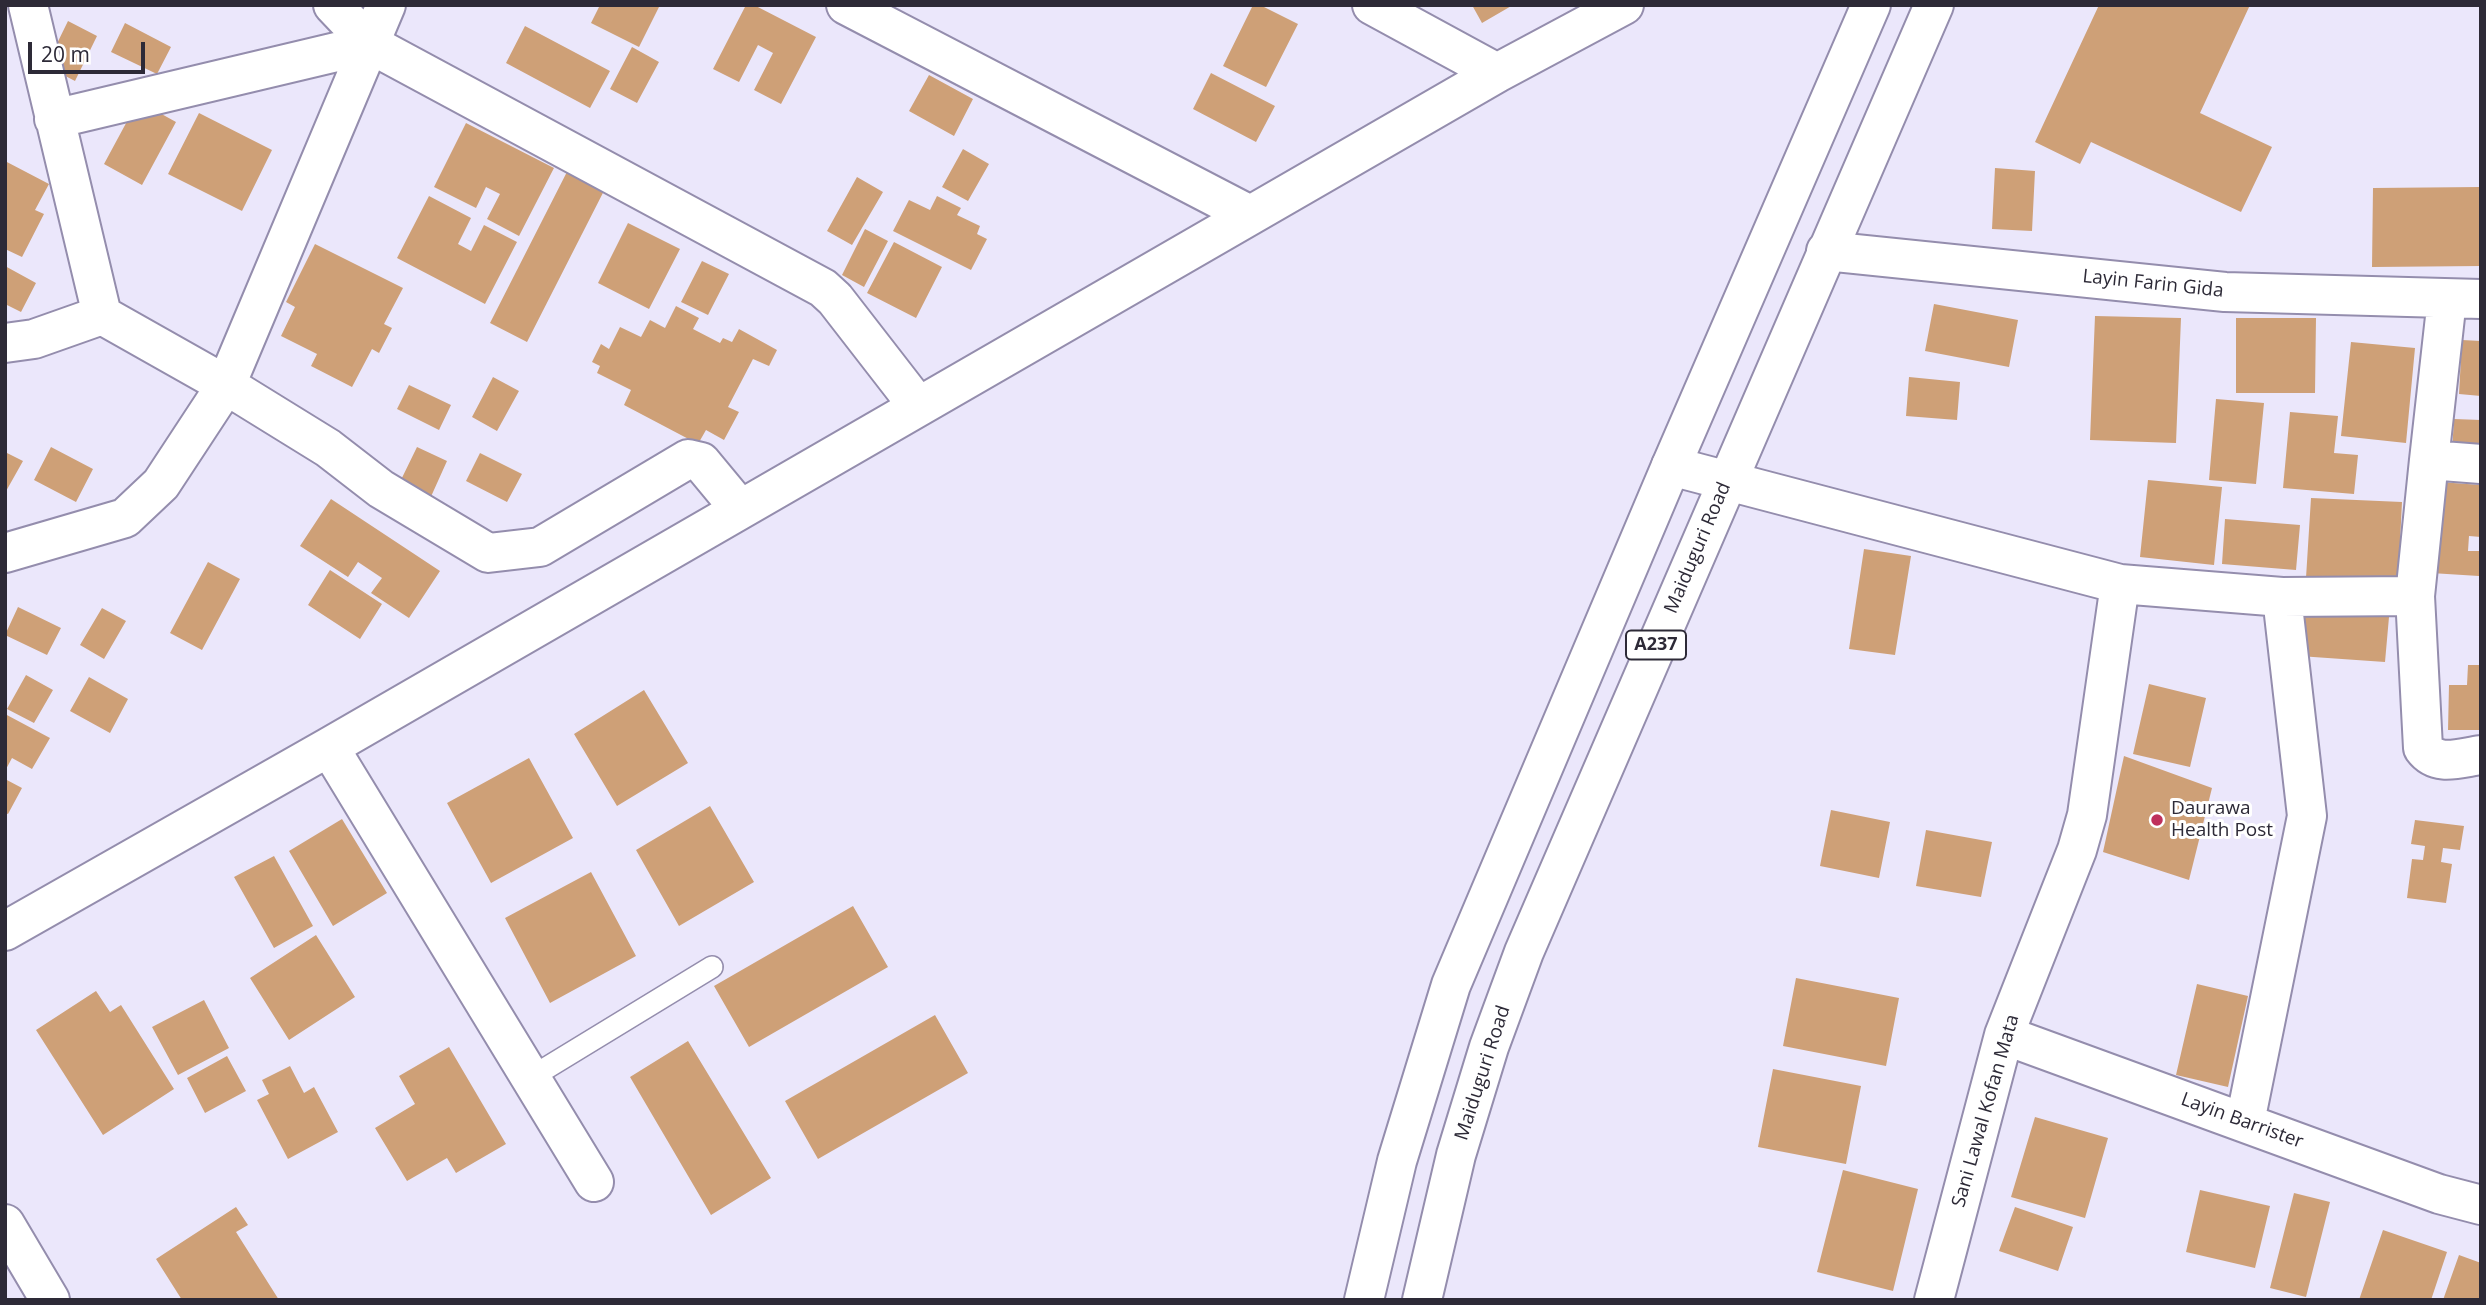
<!DOCTYPE html>
<style>
body{margin:0}
#map{position:relative;width:2486px;height:1305px;overflow:hidden;background:#ebe7fb;font-family:"Open Sans",sans-serif}
canvas{display:block}
.frame{position:absolute;inset:0;border:7px solid #2d2a37;pointer-events:none}
.scale{position:absolute;left:28px;top:42px;width:117px;height:32px;box-sizing:border-box;border:4px solid #2d2a37;border-top:0;padding-left:9px;font-size:21px;line-height:24px;white-space:nowrap;color:#2d2a37;-webkit-text-stroke:5px #fff;paint-order:stroke}
</style>
<div id="map">
<canvas width="2486" height="1305"></canvas>
<div class="frame"></div>
<div class="scale">20 m</div>
</div>
<script>
const g = document.querySelector('canvas').getContext('2d');
g.lineJoin = 'round';
function fillPath(path, color) { g.fillStyle = color; g.fill(path, 'evenodd'); }
function strokePath(path, color, width, dash) { g.strokeStyle = color; g.lineWidth = width; g.lineCap = dash ? 'butt' : 'round'; g.setLineDash(dash || []); g.stroke(path); }
function label(font, color, halo, rows, align = 'center') {
  g.font = font + ' "Open Sans",sans-serif'; g.lineWidth = 6; g.setLineDash([]); g.textBaseline = 'middle'; g.strokeStyle = halo; g.fillStyle = color; for (const [text, x, y, turn = 0] of rows) {
    g.save(); g.translate(x, y); g.rotate((+turn || 0) * Math.PI / 180); g.textAlign = isNaN(turn) ? turn : align; if (halo) g.strokeText(text, 0, 0); g.fillText(text, 0, 0); g.restore();
  }
}
fillPath(new Path2D(`
 M600 5H660L639 47 591 23Z
 M746 5H754L816 37 781 104 754 90 773 53 758 45 739 82 713 69Z
 M1253 5H1260L1298 24 1266 87 1223 66Z
 M1472 5H1513L1482 23Z
 M2099 5H2250L2200 113 2272 147 2241 212 2091 142 2080 164 2035 142Z
 M68 21 97 36 75 81 46 66Z
 M125 23 171 47 157 74 111 52Z
 M525 26 610 71 590 108 506 63Z
 M632 47 659 62 637 103 610 89Z
 M1211 73 1275 106 1256 142 1193 109Z
 M929 75 973 99 954 136 909 111Z
 M138 101 176 122 142 185 104 164Z
 M199 113 272 150 242 211 168 174Z
 M466 123 554 168 519 236 487 219 500 194 486 187 476 208 434 187Z
 M963 149 989 164 968 201 942 187Z
 M5 161 49 184 35 210 44 214 22 257 5 249Z
 M572 162 609 181 527 342 490 323Z
 M1995 168 2035 171 2032 231 1992 229Z
 M857 177 883 192 852 245 827 231Z
 M2481 187V266L2372 267 2373 188Z
 M429 196 471 218 458 244 471 251 484 225 517 242 485 304 397 258Z
 M937 196 961 208 957 215 980 226 977 234 987 239 971 270 893 231 909 200 930 210Z
 M628 223 680 249 649 309 598 283Z
 M865 229 888 241 864 287 842 275Z
 M894 242 942 267 916 318 867 293Z
 M315 244 403 288 384 324 392 328 379 353 372 349 352 387 311 366 317 354 281 336 295 307 286 302Z
 M702 261 729 274 708 315 681 302Z
 M5 266 36 283 21 312 5 304Z
 M1934 304 2018 320 2009 367 1925 351Z
 M676 306 699 318 693 329 720 343 723 338 732 342 739 329 777 350 769 366 753 359 728 407 739 412 724 440 706 430 698 444 624 405 631 390 597 373 600 366 592 362 601 344 609 349 620 327 641 337 650 320 665 328Z
 M2095 316 2181 318 2176 443 2090 440Z
 M2236 318H2316L2315 393H2236Z
 M2462 340 2481 341V396L2459 394Z
 M2351 342 2415 348 2406 443 2341 436Z
 M493 377 519 391 497 431 472 417Z
 M1909 377 1960 382 1957 420 1906 416Z
 M409 385 451 405 439 430 397 409Z
 M2216 399 2264 403 2256 484 2209 480Z
 M2290 412 2338 416 2334 453 2358 455 2354 494 2283 488Z
 M2454 419 2481 420V453L2452 452Z
 M51 447 93 469 76 502 34 480Z
 M417 447 447 461 429 501 398 486Z
 M5 452 23 461 5 493Z
 M480 453 522 474 507 502 466 481Z
 M2148 480 2222 487 2214 565 2140 557Z
 M2439 482 2481 485V537L2469 536 2468 551H2481L2479 576 2431 573Z
 M2311 498 2402 502 2398 583 2306 578Z
 M331 499 440 571 409 618 371 593 382 578 358 562 348 577 300 546Z
 M2225 519 2300 525 2296 570 2222 564Z
 M1864 549 1911 556 1895 655 1849 649Z
 M208 562 240 579 202 650 170 633Z
 M330 570 382 604 360 639 308 605Z
 M18 607 61 628 47 655 5 635Z
 M102 608 126 621 104 659 80 645Z
 M2303 610 2389 617 2385 662 2299 656Z
 M2468 665H2481V730H2448L2449 685H2467Z
 M26 675 53 690 34 723 7 709Z
 M89 677 128 699 110 733 70 711Z
 M2149 684 2206 698 2190 767 2133 754Z
 M644 690 688 763 617 806 574 734Z
 M5 714 50 738 32 769 12 758 5 771Z
 M2124 756 2212 788 2189 880 2103 852Z
 M529 758 573 838 491 883 447 803Z
 M5 779 22 788 8 814 5 813Z
 M710 806 754 882 679 926 636 850Z
 M1831 810 1890 822 1879 878 1820 866Z
 M342 819 387 893 333 926 289 851Z
 M2415 820 2464 826 2460 850 2443 848 2441 862 2452 864 2446 903 2407 898 2412 859 2423 860 2425 846 2411 844Z
 M1926 830 1992 842 1981 897 1916 886Z
 M274 856 313 926 274 948 234 877Z
 M591 872 636 956 550 1003 505 918Z
 M853 906 888 967 749 1047 714 986Z
 M316 935 355 997 289 1040 250 978Z
 M1796 978 1899 998 1886 1066 1783 1046Z
 M2197 984 2248 996 2228 1087 2176 1075Z
 M96 991 110 1012 121 1005 174 1089 103 1135 36 1030Z
 M204 1000 229 1048 178 1075 152 1027Z
 M935 1015 968 1073 818 1159 785 1101Z
 M688 1041 771 1178 711 1215 630 1077Z
 M449 1047 506 1144 456 1173 447 1158 407 1181 375 1128 415 1104 399 1076Z
 M227 1056 246 1091 205 1113 187 1078Z
 M290 1066 304 1093 314 1087 338 1132 288 1159 257 1100 269 1094 262 1080Z
 M1773 1069 1861 1086 1846 1164 1758 1147Z
 M2035 1117 2108 1138 2085 1218 2011 1197Z
 M1843 1170 1918 1189 1893 1291 1817 1272Z
 M2200 1190 2270 1206 2255 1268 2186 1252Z
 M2294 1193 2330 1202 2306 1297 2270 1288Z
 M236 1207 248 1225 236 1232 279 1300H182L156 1259Z
 M2015 1207 2073 1227 2058 1271 1999 1251Z
 M2383 1230 2447 1252 2431 1300H2359Z
 M2459 1255 2481 1263V1300H2443Z`), '#cea077');
const service = new Path2D(`
 M530 1078 712 967`);
const minor = new Path2D(`
 M28 5 102 315
 M333 5 370 44 823 288 835 299 918 406
 M846 5 1250 215
 M1372 5 1497 73
 M54 119 370 44
 M1826 251 2225 292 2481 299
 M5 343 34 339 102 315 226 385 328 448 381 489 488 553 540 547 688 459 701 462 740 509
 M2429 460 2447 299
 M2481 464 2429 460 2415 596 2423 748C2437 767 2459 758 2481 755
 M1671 466 2120 584 2282 597 2415 596
 M5 553 125 518 161 484 226 385 386 5
 M329 747 594 1182
 M5 931 329 747 1497 73 1624 5
 M2004 1035 2439 1194 2481 1205
 M2245 1122 2307 816 2282 597
 M5 1224 50 1300
 M1934 1300 2004 1035 2077 850 2087 815 2120 584`);
const trunk = new Path2D(`
 M1364 1300 1397 1161 1451 985 1671 466 1871 5
 M1422 1300 1456 1155 1489 1047 1524 952 1934 5`);
strokePath(service, '#948dad', 24);
strokePath(minor, '#948dad', 42);
strokePath(trunk, '#948dad', 42);
strokePath(service, '#fff', 21);
strokePath(minor, '#fff', 38);
strokePath(trunk, '#fff', 38);
for (const [x, y, r, color] of [
 [2157,820,7,"#bf305c"]
]) { const dot = new Path2D(); dot.arc(x, y, r, 0, 2 * Math.PI); g.fillStyle = color; g.fill(dot); strokePath(dot, '#fff', 2.5); }
for (const [x, y, w] of [
 [1656,645,60]
]) { const box = new Path2D(); box.roundRect(x - w / 2, y - 14.5, w, 29, 5); g.fillStyle = '#fff'; g.fill(box); strokePath(box, '#2d2a37', 2); }
label('bold 18px', '#2d2a37', null, [
 ["A237",1656,645]
]);
label('19px', '#2d2a37', '#fff', [
 ["Layin Farin Gida",2153,284,6],
 ["Maiduguri Road",1698,548,-67],
 ["Maiduguri Road",1483,1073,-72],
 ["Sani Lawal Kofan Mata",1986,1111,-74],
 ["Layin Barrister",2242,1121,20]
]);
label('19px', '#2d2a37', '#fff', [
 ["Daurawa",2171,809],
 ["Health Post",2171,831]
], 'left');
</script>
